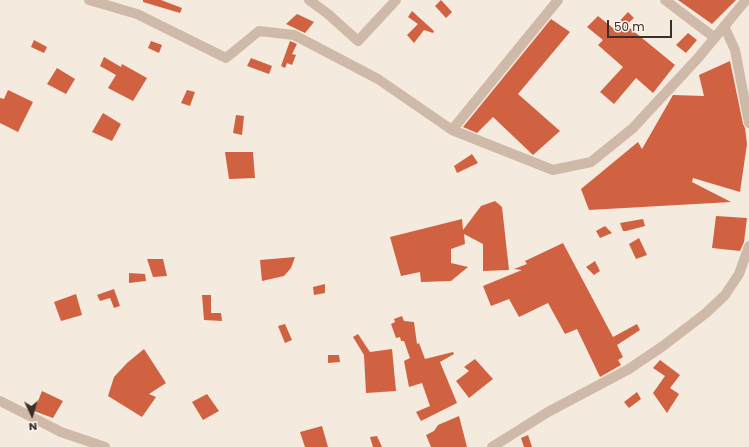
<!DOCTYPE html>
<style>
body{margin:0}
#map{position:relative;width:749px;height:447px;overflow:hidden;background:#f5eade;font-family:Poppins,sans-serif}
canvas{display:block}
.north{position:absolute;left:12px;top:395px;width:40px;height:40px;-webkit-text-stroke:3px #fcf4eb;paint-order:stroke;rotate:176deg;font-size:11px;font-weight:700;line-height:16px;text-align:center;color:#3b2e29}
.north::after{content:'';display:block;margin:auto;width:14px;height:18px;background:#3b2e29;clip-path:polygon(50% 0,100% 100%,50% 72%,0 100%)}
.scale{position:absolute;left:607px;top:20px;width:65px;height:18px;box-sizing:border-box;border:2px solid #3b2e29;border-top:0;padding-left:5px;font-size:12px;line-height:14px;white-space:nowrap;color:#3b2e29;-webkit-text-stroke:3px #fcf4eb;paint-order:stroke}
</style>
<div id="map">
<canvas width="749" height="447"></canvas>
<div class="north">N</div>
<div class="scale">50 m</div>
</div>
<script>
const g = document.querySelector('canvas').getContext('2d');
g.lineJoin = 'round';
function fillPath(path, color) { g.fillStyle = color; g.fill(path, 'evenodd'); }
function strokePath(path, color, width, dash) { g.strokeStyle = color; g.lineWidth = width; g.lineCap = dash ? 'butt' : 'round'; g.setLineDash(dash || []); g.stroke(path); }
fillPath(new Path2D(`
 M143 0H161L182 8 180 13 143 2Z
 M441 0 452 12 446 18 435 6Z
 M678 0H736L712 24Z
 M412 11 434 31 433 33 424 30 414 43 407 35 418 24 408 17Z
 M628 12 634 18 626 25 675 65 653 93 636 78 614 104 600 92 623 67 598 45 603 40 587 27 598 16 613 28Z
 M297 14 314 22 305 33 286 24Z
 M551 19 570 32 518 94 560 131 533 155 493 117 477 133 463 127Z
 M688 33 697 40 686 53 676 45Z
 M34 40 47 47 44 53 31 47Z
 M151 41 162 45 159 53 148 48Z
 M290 41 297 44 292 54 296 55 292 65 287 63 285 68 281 66Z
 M104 57 121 67 122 64 147 78 133 101 108 88 116 75 100 66Z
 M251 58 272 66 269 74 247 66Z
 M730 61 743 124 745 128 747 144 740 192 693 178 692 182 731 202 589 210 581 189 638 142 642 149 673 95 704 96 699 75Z
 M57 68 75 79 66 94 47 84Z
 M8 90 33 102 18 132 0 123V98L4 99Z
 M187 90 195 92 190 106 181 103Z
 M103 113 121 124 112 141 92 132Z
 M236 115 244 116 242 135 233 133Z
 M225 152H253L255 178 229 179Z
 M472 154 478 163 457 173 454 166Z
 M495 201 502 207 509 270 483 271V244L464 234 465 244 451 249V263L468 267 451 281 421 282 420 272 401 276 390 237 462 219 463 230 481 206Z
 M716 216 747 218 744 242 740 251 712 248Z
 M643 219 645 226 626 231H623L620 223Z
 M605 226 612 233 600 238 596 231Z
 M639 238 647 255 636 259 629 244Z
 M563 243 613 337 637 324 640 330 617 345 623 357 618 360 621 365 600 377 577 329 565 334 548 303 519 317 509 299 491 306 483 286 522 270 514 269 527 264 525 261Z
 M295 257 291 268 284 276 262 281 260 260Z
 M147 259H163L167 276 153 277Z
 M595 261 600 271 594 275 586 267Z
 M129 273 145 274 146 281 129 283Z
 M325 284V293L314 295 313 287Z
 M114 289 120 306 114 308 110 298 100 301 97 295Z
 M76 294 82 315 61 321 54 302Z
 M202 295H211V313H221L222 321 204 320Z
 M402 316 404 321 414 322 417 344 419 343 425 359 453 352 454 354 440 362 457 403 421 421 416 412 430 406 422 383 409 387 404 361 410 358 404 341H401L400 337 396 338 391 324 395 322 394 319Z
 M285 324 292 340 285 343 278 326Z
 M358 334 370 352 392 349 396 391 366 393 364 355 353 337Z
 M144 349 166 383 149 394 156 397 142 417 108 396 114 377 127 363Z
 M328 355H339L340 362 328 363Z
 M475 359 493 379 469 398 456 381 469 371 464 367Z
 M660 360 680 375 670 388 679 394 667 413 653 393 665 376 653 368Z
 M42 391 63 401 53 418 34 411Z
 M637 392 641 399 629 408 624 402Z
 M207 394 219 411 203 420 192 402Z
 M459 416 467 447H431L426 435 434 431 438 425Z
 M322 426 328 447H305L300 432Z
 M528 435 532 447H524L521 438Z
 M377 436 382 447H373L370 437Z`), '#d06141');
strokePath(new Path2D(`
 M89 0 137 14 226 58 259 31 294 35 378 79 452 130 553 170 591 162 633 128 698 58 746 0
 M309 0 328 14 358 41 396 0
 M665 0 715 38
 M724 26 735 50 749 123
 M452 130 558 0
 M0 401 61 432 105 447
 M492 447 548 412 629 369 663 346 706 313 725 295 739 274 749 246`), '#cfb9a8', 10);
</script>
